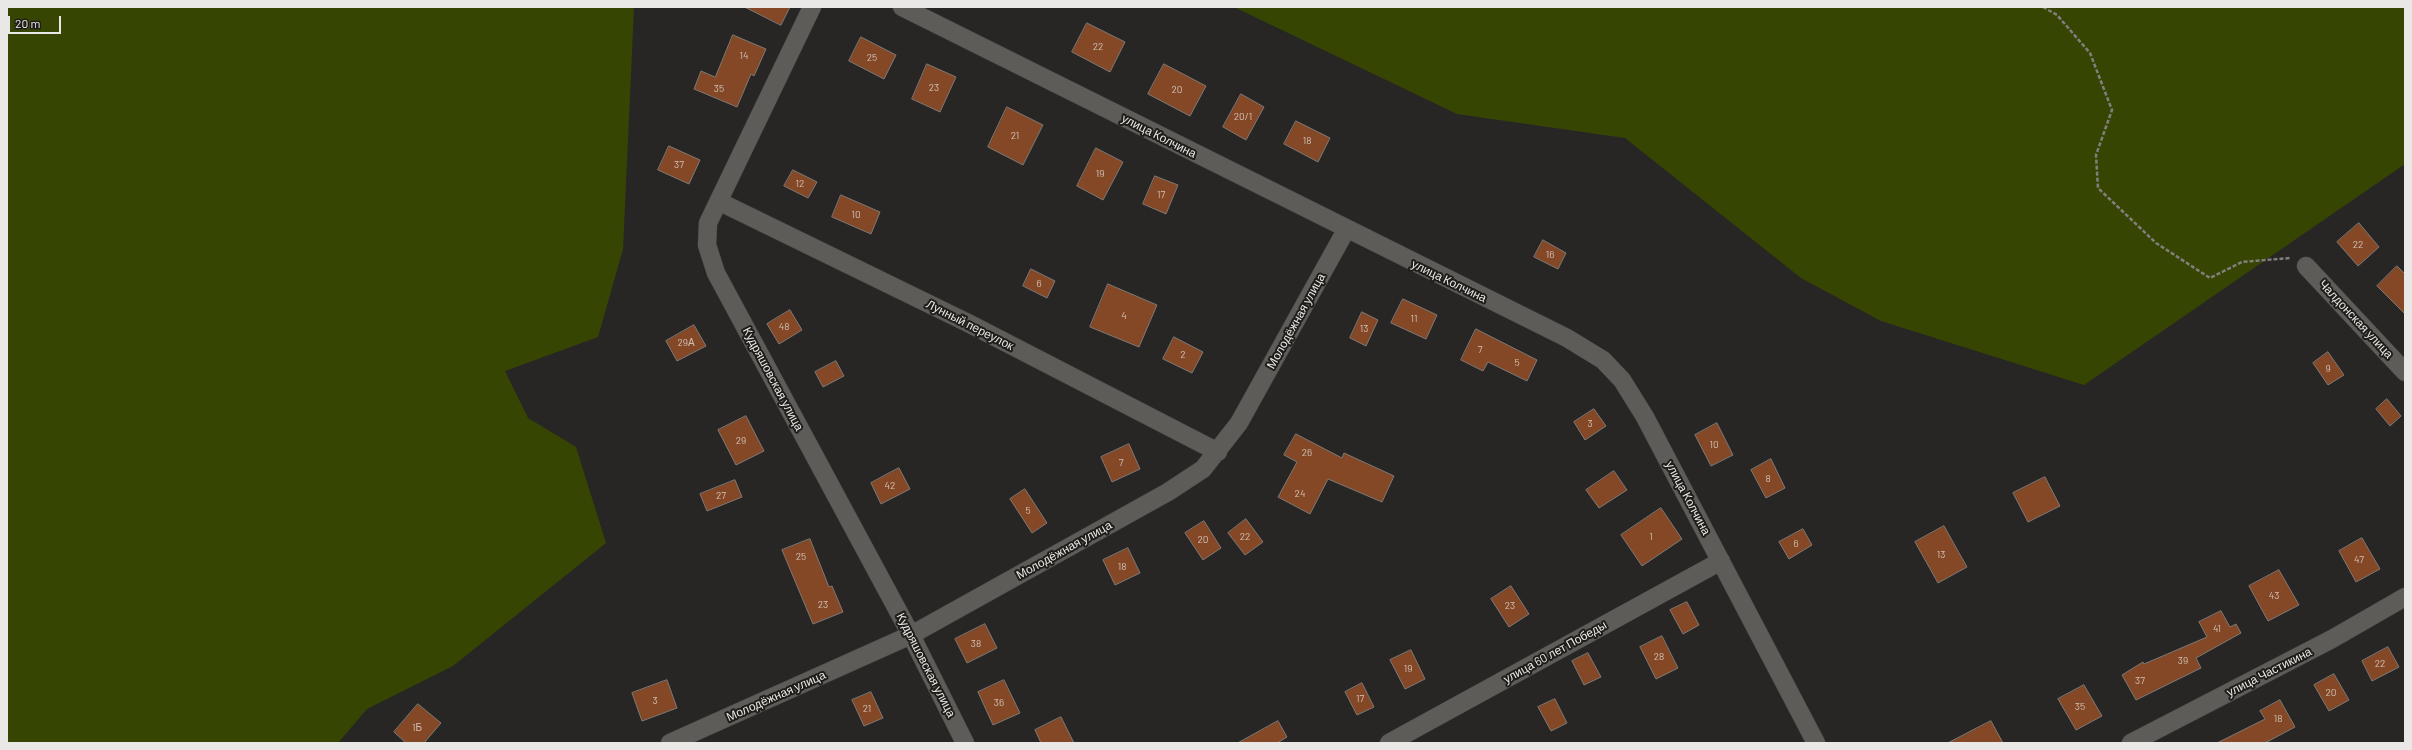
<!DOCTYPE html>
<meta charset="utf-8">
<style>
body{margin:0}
#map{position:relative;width:2412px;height:750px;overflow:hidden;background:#282624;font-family:Barlow,sans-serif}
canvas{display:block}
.frame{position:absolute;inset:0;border:8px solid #e9e8e6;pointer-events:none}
.scale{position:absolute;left:8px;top:16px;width:53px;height:18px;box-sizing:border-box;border:2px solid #e9e8e6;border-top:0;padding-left:5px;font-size:12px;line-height:14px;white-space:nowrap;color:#e9e8e6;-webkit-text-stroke:3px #1e1d1a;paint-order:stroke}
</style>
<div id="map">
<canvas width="2412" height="750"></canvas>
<div class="frame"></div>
<div class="scale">20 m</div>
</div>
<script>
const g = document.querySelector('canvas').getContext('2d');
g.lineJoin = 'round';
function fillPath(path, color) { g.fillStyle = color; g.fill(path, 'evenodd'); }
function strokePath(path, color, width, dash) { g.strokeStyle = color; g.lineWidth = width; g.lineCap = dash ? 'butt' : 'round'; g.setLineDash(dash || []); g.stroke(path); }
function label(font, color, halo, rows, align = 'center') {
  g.font = font + ' Barlow,sans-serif'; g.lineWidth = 4; g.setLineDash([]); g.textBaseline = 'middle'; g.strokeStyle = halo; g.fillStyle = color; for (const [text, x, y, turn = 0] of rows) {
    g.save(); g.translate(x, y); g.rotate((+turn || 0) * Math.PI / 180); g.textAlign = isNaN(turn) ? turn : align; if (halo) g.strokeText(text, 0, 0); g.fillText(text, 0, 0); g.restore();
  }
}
fillPath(new Path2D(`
 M7 7H634L623 249 598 337 505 371 528 418 576 447 606 543 453 666 367 709 338 743H7Z
 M1234 7H2405V164L2084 385 1881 321 1801 278 1625 138 1457 114Z`), '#364602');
const building = new Path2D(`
 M745 7H790L781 25Z
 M1087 23 1125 42 1110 72 1072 52Z
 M733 35 766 49 754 76 751 74 737 107 694 89 701 71 715 77Z
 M861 37 896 55 884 79 849 61Z
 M927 64 956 77 940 112 912 99Z
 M1164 64 1206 86 1190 116 1148 94Z
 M1241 94 1264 107 1246 140 1223 127Z
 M1007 107 1043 125 1023 165 988 147Z
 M1296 121 1330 138 1318 162 1284 144Z
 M669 146 700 160 689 184 658 170Z
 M1096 148 1123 162 1103 200 1077 186Z
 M793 170 817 182 808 198 784 186Z
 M1155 176 1178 185 1166 214 1143 204Z
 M841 195 880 212 871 234 832 217Z
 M2359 223 2379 247 2358 266 2337 242Z
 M1543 240 1566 253 1558 269 1534 257Z
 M2397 266 2405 274V314L2377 286Z
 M1031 269 1055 281 1047 298 1023 286Z
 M1108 284 1157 305 1139 347 1090 327Z
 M1403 299 1437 315 1426 339 1391 323Z
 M790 310 802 330 779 344 767 324Z
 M1362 312 1378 320 1366 346 1350 338Z
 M694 325 706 346 677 361 666 341Z
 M1476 329 1537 360 1527 381 1488 362 1483 371 1461 360Z
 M1174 337 1203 352 1192 373 1163 359Z
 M2328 352 2344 375 2328 385 2313 363Z
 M836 361 844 376 823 387 815 372Z
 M2387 399 2401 416 2390 426 2376 409Z
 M1594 409 1606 426 1585 440 1574 422Z
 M746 416 764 451 736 465 718 430Z
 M1717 423 1733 455 1711 466 1695 435Z
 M1296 434 1342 458 1344 453 1394 476 1382 502 1328 479 1310 514 1278 497 1297 462 1284 455Z
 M1129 444 1140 469 1112 482 1101 457Z
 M1771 459 1785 488 1766 498 1751 470Z
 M899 468 910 489 881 504 871 483Z
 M1614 471 1627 490 1599 508 1586 490Z
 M2045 477 2060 506 2028 522 2013 493Z
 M735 480 742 497 707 511 700 494Z
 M1025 489 1047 523 1032 533 1010 499Z
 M1661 508 1682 539 1642 566 1621 535Z
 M1246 519 1263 542 1245 555 1228 533Z
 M1204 521 1221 548 1203 560 1185 533Z
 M1944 526 1967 567 1938 583 1915 542Z
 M1803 529 1812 545 1789 559 1779 542Z
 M2362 538 2380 569 2356 582 2339 551Z
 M810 539 829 587 832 586 843 612 813 624 782 550Z
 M1128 548 1140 573 1115 585 1103 560Z
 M2279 570 2299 605 2268 621 2249 586Z
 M1511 586 1529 614 1509 627 1491 599Z
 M1687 602 1699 625 1683 634 1670 610Z
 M2221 611 2230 627 2236 624 2241 633 2196 658 2201 668 2136 700 2122 675 2143 662 2144 664 2207 637 2199 622Z
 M985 624 997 648 967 663 955 639Z
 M1662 636 1678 668 1656 679 1640 647Z
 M2388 647 2399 667 2372 681 2362 661Z
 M1411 650 1425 679 1405 689 1390 660Z
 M1588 653 1601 677 1584 685 1572 661Z
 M2334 674 2349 700 2329 711 2314 685Z
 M667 680 677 708 642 721 632 693Z
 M1004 680 1020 713 993 725 978 692Z
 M1362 683 1374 707 1357 715 1345 692Z
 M2084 685 2102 716 2076 730 2058 699Z
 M871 692 883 718 864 726 852 700Z
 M1555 699 1567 723 1551 731 1538 707Z
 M2280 700 2295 727 2265 743H2217L2265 719 2260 711Z
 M418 704 441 723 424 743H406L394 732Z
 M1061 717 1074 743H1041L1035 730Z
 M1278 721 1287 737 1277 743H1238Z
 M1991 721 2003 743H1948Z`);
fillPath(building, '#844826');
strokePath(building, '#7d7a78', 1);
const minor = new Path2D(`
 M812 7 708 223 707 245 716 273 911 635 965 743
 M902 7 1567 338 1603 360 1622 380 1645 417 1816 743
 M720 202 968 323 1218 452
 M2306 266 2405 372
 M670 743 911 635 1168 492 1203 469 1239 423 1346 230
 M1389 743 1721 561
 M2131 743 2332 639 2405 597`);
strokePath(minor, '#454341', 19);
strokePath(new Path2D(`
 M2043 7 2057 15 2090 53 2112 110 2096 155 2098 188 2156 243 2210 278 2242 262 2290 258`), '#817f7d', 2.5, [4, 2]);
strokePath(minor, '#5e5c59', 18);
label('10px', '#d0c0b6', null, [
 ["22",1098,47],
 ["14",744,56],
 ["25",872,58],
 ["23",934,88],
 ["35",719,89],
 ["20",1177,90],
 ["20/1",1243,117],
 ["21",1015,136],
 ["18",1307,141],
 ["37",679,165],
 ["19",1100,174],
 ["12",800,184],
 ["17",1161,195],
 ["10",856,215],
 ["22",2358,245],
 ["16",1550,255],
 ["6",1039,284],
 ["4",1124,316],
 ["11",1414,319],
 ["48",784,327],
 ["13",1364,329],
 ["29А",686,343],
 ["7",1480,350],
 ["2",1183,355],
 ["5",1517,363],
 ["9",2328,369],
 ["3",1590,424],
 ["29",741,441],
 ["10",1714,445],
 ["26",1307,453],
 ["7",1121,463],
 ["8",1768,479],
 ["42",890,486],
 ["24",1300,494],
 ["27",721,496],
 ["5",1028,511],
 ["22",1245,537],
 ["1",1651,537],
 ["20",1203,540],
 ["6",1796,544],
 ["13",1941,555],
 ["25",801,557],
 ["47",2359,560],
 ["18",1122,567],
 ["43",2274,596],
 ["23",823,605],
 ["23",1510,606],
 ["41",2217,629],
 ["38",976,644],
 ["28",1659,657],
 ["39",2183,661],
 ["22",2380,664],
 ["19",1408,669],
 ["37",2140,681],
 ["20",2331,693],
 ["17",1360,699],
 ["3",655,701],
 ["36",999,703],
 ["35",2080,707],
 ["21",867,709],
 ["18",2278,719],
 ["1Б",417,728]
]);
label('12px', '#e9e8e6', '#1e1d1a', [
 ["улица Колчина",1159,136,27],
 ["улица Колчина",1449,281,26],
 ["Чалдонская улица",2356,319,47],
 ["Молодёжная улица",1296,321,-61],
 ["Лунный переулок",970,325,27],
 ["Кудряшовская улица",773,379,62],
 ["улица Колчина",1688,498,62],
 ["Молодёжная улица",1064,550,-29],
 ["улица 60 лет Победы",1555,652,-29],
 ["Кудряшовская улица",926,665,63],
 ["улица Частикина",2269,672,-27],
 ["Молодёжная улица",776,696,-24]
]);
</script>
